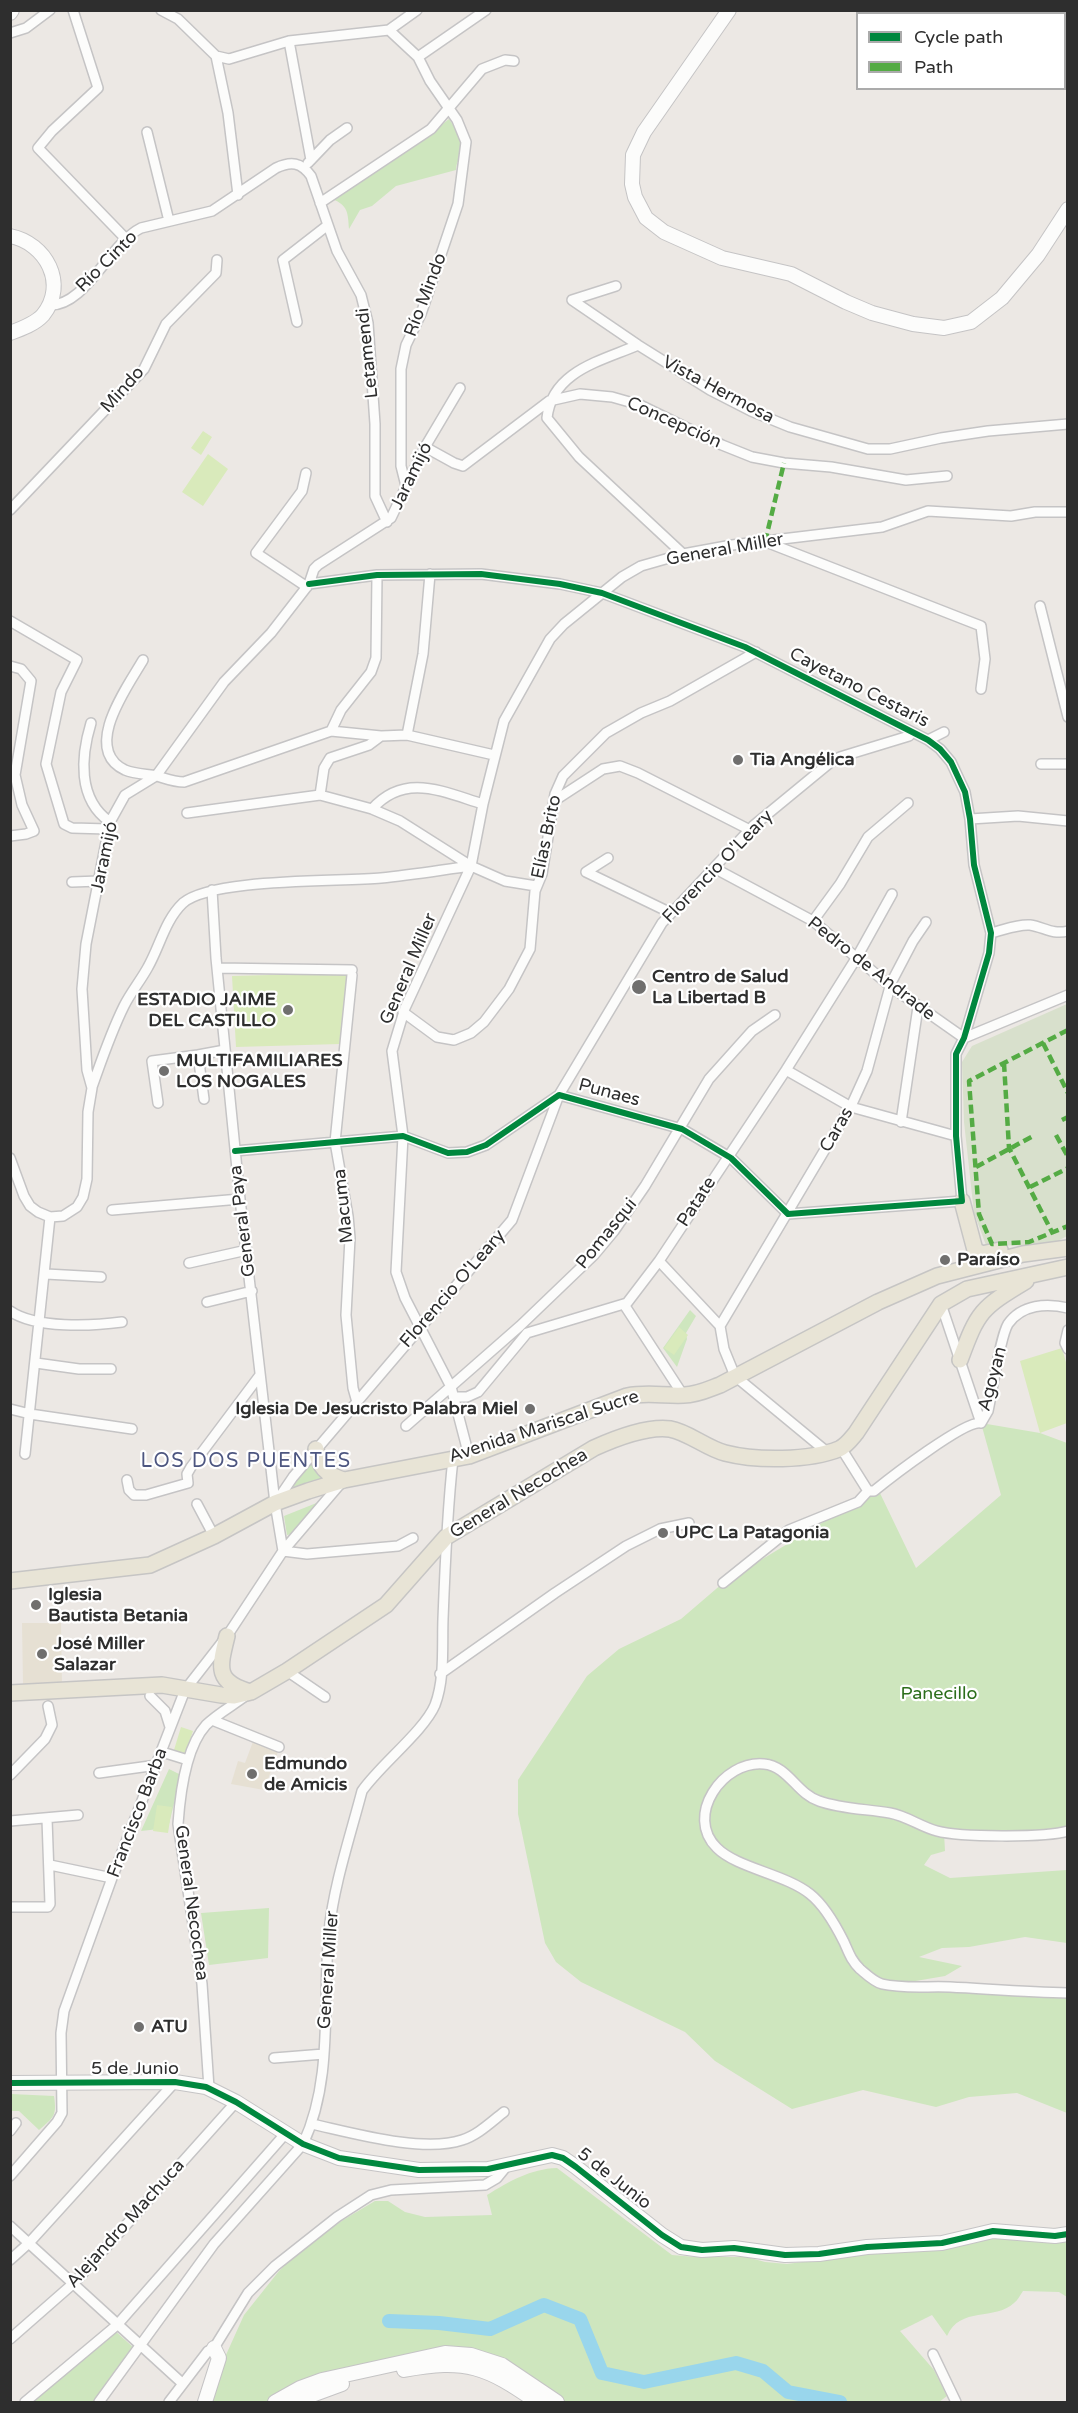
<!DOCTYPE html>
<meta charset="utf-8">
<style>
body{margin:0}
#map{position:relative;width:1078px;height:2413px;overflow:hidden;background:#ece8e4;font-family:"Varela Round",sans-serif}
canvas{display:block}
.frame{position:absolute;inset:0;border:12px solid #2e2e2e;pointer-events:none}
.legend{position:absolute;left:856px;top:12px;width:210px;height:78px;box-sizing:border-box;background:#fff;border:2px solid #ababab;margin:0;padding:8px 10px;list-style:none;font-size:18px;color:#2e2e2e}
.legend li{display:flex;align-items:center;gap:12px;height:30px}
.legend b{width:30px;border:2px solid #ababab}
</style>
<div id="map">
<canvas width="1078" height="2413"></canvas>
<div class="frame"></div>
<ul class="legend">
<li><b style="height:8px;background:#00873e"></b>Cycle path</li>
<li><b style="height:8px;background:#54ab44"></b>Path</li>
</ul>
</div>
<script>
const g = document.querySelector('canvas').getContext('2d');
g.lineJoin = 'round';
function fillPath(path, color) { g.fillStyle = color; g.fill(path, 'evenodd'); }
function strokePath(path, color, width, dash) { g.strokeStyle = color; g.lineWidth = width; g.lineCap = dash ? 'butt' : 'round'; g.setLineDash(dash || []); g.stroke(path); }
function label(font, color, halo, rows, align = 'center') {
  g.font = font + ' "Varela Round",sans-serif'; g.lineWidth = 4.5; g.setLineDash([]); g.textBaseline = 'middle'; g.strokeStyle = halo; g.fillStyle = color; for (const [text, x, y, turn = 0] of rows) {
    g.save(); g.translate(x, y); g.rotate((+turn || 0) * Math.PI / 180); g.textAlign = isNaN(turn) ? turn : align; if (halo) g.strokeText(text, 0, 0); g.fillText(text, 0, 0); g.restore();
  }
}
fillPath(new Path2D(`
 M22 1623H61L62 1685H23Z
 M254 1739 279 1749 264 1790 231 1784 238 1761 245 1763Z`), '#e6e0d3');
fillPath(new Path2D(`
 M914 11H1067V43L1065 42 1064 14H920Z
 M449 119C456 129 462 139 462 151 461 157 456 162 456 170L396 186 372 206 360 210 349 229C348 213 348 205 332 199L428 136Z
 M690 1310 696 1316 686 1333 687 1339 677 1367 663 1348Z
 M981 1423 1040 1433 1067 1443V1831L944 1833 945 1851 931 1855 924 1865 950 1878 1067 1870V1943L1025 1937 969 1947 942 1948 919 1957 962 1966 945 1976 898 1984 1067 1993V2113L1017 2093 969 2097 936 2107 863 2090 792 2109 715 2061 685 2032 581 1982 556 1962 545 1943 518 1814V1780L587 1676 619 1649 681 1619 723 1583 878 1489 916 1568 1001 1495Z
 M311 1460 324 1481 287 1495Z
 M319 1502 293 1534 287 1535 284 1516Z
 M169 1769 181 1775 168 1828 141 1831Z
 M269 1908 268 1958 209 1965 201 1913Z
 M11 2094 54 2096C57 2116 54 2117 39 2130L19 2111H11Z
 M557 2168 672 2255 696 2257H747L765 2262 787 2264 870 2253 945 2250 1007 2235 1067 2240V2297L1059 2292 1023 2291C1020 2295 1018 2300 1014 2303 995 2321 960 2306 947 2336L932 2315 900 2331 934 2370 947 2396 939 2402H563L446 2350 270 2402H210L221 2366 244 2315 279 2271 302 2249 343 2220 375 2201H388L405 2212 425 2217 492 2215 487 2195C510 2181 530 2169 557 2168Z
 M114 2330 134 2348 95 2402H33Z`), '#cee6be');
fillPath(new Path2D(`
 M1067 1004V1236L1045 1248 1013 1245 987 1248 974 1213 964 1122 962 1062 972 1046Z`), '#d8e0cc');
fillPath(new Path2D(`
 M203 431 212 437 201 455 191 448Z
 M208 454 228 469 203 506 182 492Z
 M347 973 340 1044 236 1047 232 976Z
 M679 1327 688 1335 674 1355 664 1348Z
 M1062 1348 1067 1366V1423L1040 1433 1020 1361Z
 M181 1727 193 1731 185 1754 174 1750Z
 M157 1805 172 1807 168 1833 153 1831Z`), '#d9eabb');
strokePath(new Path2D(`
 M389 2321 439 2323 490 2329 544 2305 580 2319 602 2373 644 2382 736 2363 763 2371 788 2392 840 2402`), '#99d6ec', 14);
const street = new Path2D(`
 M73 10 98 88 52 131 38 148 126 239
 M161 10 178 19 216 56 228 113 238 195
 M389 30 418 57 430 81 457 120 466 142 458 204 421 314 406 345 401 369V466L406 486
 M10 33 26 28 50 10
 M289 41 311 160
 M216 56 229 59 289 41 389 30 417 10
 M418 57 486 10
 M147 132 169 221
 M308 163 330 140 347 128
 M320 203 431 129 482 69 505 60 514 61
 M616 286 572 300 638 345 710 390 751 411 790 427 868 449H890L941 438 988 431 1068 424
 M48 305C85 308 109 244 141 228L212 211 276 168C291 161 301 162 311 176L337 251 361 295 368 323 375 424V496L387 522
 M297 322 283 260 328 225
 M638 345C601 361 552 371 547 418L579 457 683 554
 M425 447 454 463 463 466 549 401 580 394 612 397 640 405 722 445 752 457 784 463 831 467 906 480 947 476
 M306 473 302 491 256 553 307 587
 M10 510 144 369 166 324 216 273 217 260
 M766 542 981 626 985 659 981 689
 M1040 606 1068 717
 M10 621 77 660 61 692 46 764 64 824 72 828 108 829
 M143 660C128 686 81 749 125 770 135 774 146 774 157 776 167 779 174 782 184 782L331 731 381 736 407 735 494 755
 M10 666 21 669 31 681 15 775 22 805 34 831 26 834 10 836
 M91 723C81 756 77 799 110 822
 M331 731 341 710 371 672 376 658 377 575
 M407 735 423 654 430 574
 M928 740 944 732
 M1041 764H1068
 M320 795 324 768 330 758 369 745 381 736
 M554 801 603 769 620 766 638 773 750 830
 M372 809C405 772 443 792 483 804
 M187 813 320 795 372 809 400 821 471 866 505 881 536 886
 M970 819 1018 816 1068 821
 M608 858 586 872 671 913
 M714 868 813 921 890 986 964 1038
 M72 882 99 881
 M212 890 216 958 240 1199 275 1503 283 1551
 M813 921 840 884 868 837 908 803
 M991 933C1004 930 1017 924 1030 925 1044 927 1052 935 1068 931
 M217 968 352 970
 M352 975 335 1142 348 1216 350 1238 346 1315 353 1388 357 1402
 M403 1012 437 1037 454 1040 471 1033 484 1022 509 989 530 949 535 891 542 874 555 794 563 776 606 733 641 713 670 701 756 652
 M964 1038 1068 995
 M786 1070 851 1107 956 1136
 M92 1087C102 1059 111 1032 124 1006 131 992 141 980 148 967 160 946 165 920 183 903 212 878 338 882 381 878 411 875 441 870 471 866
 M204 1099 198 1055 225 1050
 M158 1103 152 1061 198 1055
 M901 1122 918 1007
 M235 1151 403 1136 448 1153 467 1152 486 1145 559 1095 682 1129 731 1158 788 1214 962 1201 956 1136V1054L964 1038 989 953 991 933 974 865 970 819 965 792 951 762 940 749 928 740 745 647 602 593 560 584 481 574 377 575 309 584
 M10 1158 24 1196 30 1206 38 1212 50 1217 63 1216 77 1207 83 1197 87 1179 88 1112 92 1088 87 1070 82 989 86 944 110 822 125 795 156 776 224 682 271 633 309 584 314 569 318 565 391 518 425 447 460 388
 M112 1210 240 1199
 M659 1261 720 1326 724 1349 735 1376 827 1452
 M189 1263 247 1250
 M46 1274 101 1277
 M207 1302 252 1291
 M941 1304 981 1423
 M625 1306 683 1395
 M10 1311C36 1329 92 1326 122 1322
 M720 1326 852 1104 867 1071 891 983 913 941 926 922
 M1068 1330 1065 1343 1068 1349
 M36 1363 79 1369H111
 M455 1397H467L478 1392 527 1333 627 1303 659 1261 786 1070 857 957 892 894
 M10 1409 30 1414 132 1429
 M981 1423 988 1411C992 1393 1000 1337 1008 1324 1022 1304 1047 1303 1068 1308
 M406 1426 520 1326 594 1255 614 1231 645 1186 709 1079 752 1031 775 1015
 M841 1448 868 1491H874C890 1478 965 1420 981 1423
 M25 1454 50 1217
 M469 1456 451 1387 405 1298 396 1272 403 1136 392 1051 405 1008 471 866 483 804 504 721 550 639 564 624 622 577 641 566 683 554 732 545 882 527 928 511 1011 516 1035 512H1068
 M127 1480 129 1490 134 1495H146L188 1483 187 1474 191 1467 260 1375
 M276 1502 293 1477 512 1220 559 1095 662 923 753 826 832 761 840 757 909 736 912 732
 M197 1504 214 1536
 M283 1551 307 1554 398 1546 413 1538
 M723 1583 789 1530 858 1502 868 1491
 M287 1671 325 1697
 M440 1674 555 1593 626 1546 660 1529 689 1523
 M150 1696 165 1711 170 1727
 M212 1720 279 1747
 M162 1752 188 1760
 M99 1773 157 1765
 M10 1775 45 1739 52 1725 48 1706
 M10 1821 78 1815
 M1068 1831C1045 1838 959 1837 937 1831 921 1827 907 1816 890 1813 867 1809 841 1809 819 1801 797 1794 788 1766 764 1764 723 1760 684 1816 717 1848 737 1868 785 1874 810 1894 824 1905 836 1926 844 1942 849 1953 851 1960 860 1969 866 1974 874 1982 882 1984 903 1989 928 1986 950 1987 989 1989 1028 1992 1068 1993
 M50 1865 112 1878
 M10 1907H48L50 1904 47 1819
 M274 2058 324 2054
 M209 2088 202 1984 178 1824C180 1795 186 1747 206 1725 217 1714 232 1706 244 1697
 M312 2124C353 2133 423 2153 462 2140 478 2135 491 2122 504 2112
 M10 2131 16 2123
 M10 2176 57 2122 62 2113 61 2033 64 2011 112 1878 185 1690 227 1636 283 1551 341 1483
 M10 2226 182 2383
 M10 2260 29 2243 175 2082
 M10 2339 75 2282 236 2102
 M933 2354 956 2402
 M25 2402 117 2325 286 2133
 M99 2402 214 2244 303 2144C334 2078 322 2001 329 1931 334 1884 350 1837 362 1791 380 1765 424 1731 435 1705 445 1679 442 1646 443 1619 445 1565 447 1512 453 1459
 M169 2402 208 2351 214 2348 248 2293 275 2266 337 2217 371 2195 391 2190 485 2185 497 2178 506 2167`);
const secondary = new Path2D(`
 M729 10 644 132 633 155 632 184 635 197 646 218 664 232 722 258 791 274 846 302 872 313 913 324 944 328 971 322 1002 298 1038 255 1068 209
 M10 13 12 10
 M10 236C46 243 68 284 43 315 35 324 21 329 10 333
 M10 2083 175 2082 206 2087 236 2102 303 2144 339 2158 419 2170 488 2169 552 2155 563 2158 576 2167 662 2235 681 2247 702 2250 734 2248 785 2255 819 2254 867 2247 942 2243 993 2231 1055 2236 1068 2234
 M404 2370C466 2358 487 2367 537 2402
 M205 2402 219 2358 214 2348
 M275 2402 300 2388 322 2380 445 2353 471 2355 502 2365 557 2402
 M293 2402 342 2384`);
const primary = new Path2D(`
 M962 1201 975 1250 982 1254 1000 1250
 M960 1360C978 1311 981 1308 1026 1281
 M316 1449C318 1466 328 1476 344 1480
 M10 1581 150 1565 214 1536 275 1503 308 1491 344 1480 469 1456 627 1396C647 1392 665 1396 684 1395 697 1395 709 1389 720 1385L878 1302 937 1276 1023 1254 1068 1248
 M227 1636C219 1668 215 1682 251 1692
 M10 1693 162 1685 221 1695 234 1696 251 1692 287 1671 386 1605 446 1537 594 1448C614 1439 648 1426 670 1429 688 1432 706 1448 725 1453 756 1461 809 1461 839 1449 846 1446 851 1439 856 1433L941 1304 967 1289 1068 1267`);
strokePath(street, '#c5c4c5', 12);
strokePath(secondary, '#c5c4c5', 16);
strokePath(primary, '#c6c5c4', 18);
strokePath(street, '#fcfcfb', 9);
strokePath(secondary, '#fcfcfb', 14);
strokePath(primary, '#e8e4d6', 15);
strokePath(new Path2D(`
 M765 542 784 463
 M1068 1030 969 1081 979 1214 992 1244 1029 1242 1068 1226
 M1043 1043 1068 1093
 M1004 1063 1009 1148 1053 1234
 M1062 1120 1068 1117
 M1056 1135 1068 1157
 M976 1167 1033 1136
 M1030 1187 1068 1168`), '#54ab44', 4.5, [9, 4.5]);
strokePath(new Path2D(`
 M235 1151 403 1136 448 1153 467 1152 486 1145 559 1095 682 1129 731 1158 788 1214 962 1201 956 1136V1054L964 1038 989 953 991 933 974 865 970 819 965 792 951 762 940 749 928 740 745 647 602 593 560 584 481 574 377 575 309 584
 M10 2083 175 2082 206 2087 236 2102 303 2144 339 2158 419 2170 488 2169 552 2155 563 2158 576 2167 662 2235 681 2247 702 2250 734 2248 785 2255 819 2254 867 2247 942 2243 993 2231 1055 2236 1068 2234`), '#00873e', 6);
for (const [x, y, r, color] of [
 [738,760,6,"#706f6e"],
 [639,987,8,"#706f6e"],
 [288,1010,6,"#706f6e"],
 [164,1071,6,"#706f6e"],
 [945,1260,6,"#706f6e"],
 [530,1409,6,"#706f6e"],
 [663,1533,6,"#706f6e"],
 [36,1605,6,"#706f6e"],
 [42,1654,6,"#706f6e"],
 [252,1774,6,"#706f6e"],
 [139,2027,6,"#706f6e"]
]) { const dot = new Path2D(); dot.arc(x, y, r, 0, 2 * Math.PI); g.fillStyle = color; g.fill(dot); strokePath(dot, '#fff', 2); }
label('18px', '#2e2e2e', '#fff', [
 ["Río Cinto",107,262,-45],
 ["Río Mindo",426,295,-69],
 ["Letamendi",368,353,-96],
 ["Mindo",123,390,-48],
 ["Vista Hermosa",718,390,28],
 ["Concepción",674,423,24],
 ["Jaramijó",412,476,-64],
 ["General Miller",725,550,-10],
 ["Cayetano Cestaris",859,688,27],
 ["Elías Brito",547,837,-78],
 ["Jaramijó",105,857,-78],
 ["Florencio O'Leary",718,867,-46],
 ["General Miller",409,969,-67],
 ["Pedro de Andrade",871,969,38],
 ["Punaes",609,1093,15],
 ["Caras",837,1130,-60],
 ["Patate",697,1202,-57],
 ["Macuma",344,1206,-96],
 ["General Paya",243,1221,-97],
 ["Pomasqui",607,1234,-51],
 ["Florencio O'Leary",453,1289,-49],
 ["Agoyan",993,1379,-75],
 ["Avenida Mariscal Sucre",544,1427,-18],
 ["General Necochea",519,1494,-31],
 ["Francisco Barba",138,1813,-69],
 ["General Necochea",191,1903,82],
 ["General Miller",329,1970,-86],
 ["5 de Junio",135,2069],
 ["5 de Junio",614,2179,38],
 ["Alejandro Machuca",126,2224,-48]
]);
label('bold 18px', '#2e2e2e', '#fff', [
 ["Tia Angélica",750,760],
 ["Centro de Salud",652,977],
 ["La Libertad B",652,998],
 ["ESTADIO JAIME",276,1000,"right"],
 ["DEL CASTILLO",276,1021,"right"],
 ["MULTIFAMILIARES",176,1061],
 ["LOS NOGALES",176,1082],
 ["Paraíso",957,1260],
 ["Iglesia De Jesucristo Palabra Miel",518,1409,"right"],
 ["UPC La Patagonia",675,1533],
 ["Iglesia",48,1595],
 ["Bautista Betania",48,1616],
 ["José Miller",54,1644],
 ["Salazar",54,1665],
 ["Edmundo",264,1764],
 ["de Amicis",264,1785],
 ["ATU",151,2027]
], 'left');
label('18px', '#2c6e1b', '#fff', [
 ["Panecillo",939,1694]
]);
g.letterSpacing = '1.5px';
label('20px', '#4d5680', '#fff', [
 ["LOS DOS PUENTES",246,1462]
]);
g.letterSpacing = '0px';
</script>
